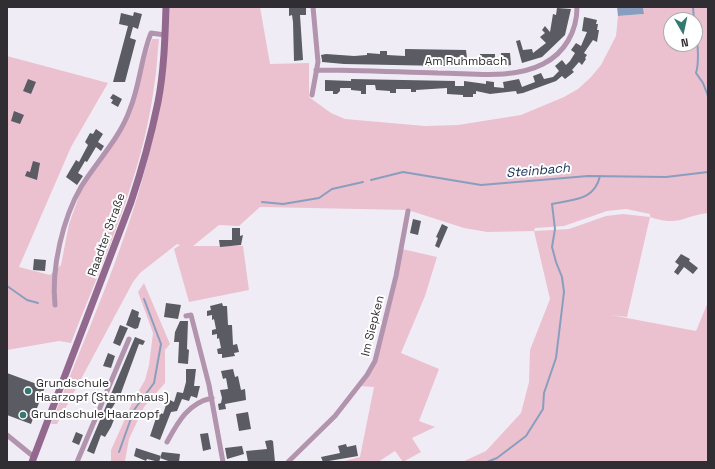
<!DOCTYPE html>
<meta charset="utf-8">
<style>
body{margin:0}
#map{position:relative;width:715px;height:469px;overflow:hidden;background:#f0ecf5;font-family:"Space Grotesk",sans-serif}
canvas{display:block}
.frame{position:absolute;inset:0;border:8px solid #302e32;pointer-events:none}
.north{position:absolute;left:663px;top:12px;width:40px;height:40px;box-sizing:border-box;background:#fff;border:1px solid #acabad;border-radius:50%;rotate:171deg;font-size:11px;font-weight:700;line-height:16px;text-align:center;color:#302e32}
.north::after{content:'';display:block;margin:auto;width:14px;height:18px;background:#327972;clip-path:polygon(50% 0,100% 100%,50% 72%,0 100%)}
</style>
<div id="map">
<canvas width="715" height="469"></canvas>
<div class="frame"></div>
<div class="north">N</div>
</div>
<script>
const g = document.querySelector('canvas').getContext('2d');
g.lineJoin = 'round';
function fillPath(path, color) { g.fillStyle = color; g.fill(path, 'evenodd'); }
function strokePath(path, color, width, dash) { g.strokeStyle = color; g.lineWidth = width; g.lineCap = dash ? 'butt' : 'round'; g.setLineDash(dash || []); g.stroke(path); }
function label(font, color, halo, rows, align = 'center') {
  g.font = font + ' "Space Grotesk",sans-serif'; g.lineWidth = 4; g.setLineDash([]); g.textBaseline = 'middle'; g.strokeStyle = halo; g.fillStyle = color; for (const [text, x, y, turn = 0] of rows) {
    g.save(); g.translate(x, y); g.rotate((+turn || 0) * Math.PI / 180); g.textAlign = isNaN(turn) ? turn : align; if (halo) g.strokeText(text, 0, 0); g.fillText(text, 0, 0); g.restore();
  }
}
fillPath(new Path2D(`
 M168 7H260L270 64 309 63V97L331 113 345 119 425 126 458 125 521 115 564 97 578 89 591 77 601 65 616 36 618 16 644 14 643 7H708V213C682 216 680 227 650 217L627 317 611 315 696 331 708 302V462H462L486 451 521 413 529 382 530 350 550 299 534 231 487 232 464 228 408 210 260 207 239 226 219 225 193 246H243L249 290 189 302 174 249 180 245 177 244 140 273 133 282 57 424H51C91 320 143 211 160 100 165 70 165 38 168 7ZM671 20H695V44H671ZM626 209 650 214V217L623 214 606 216 569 229 534 231 535 228 564 226 607 211Z
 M152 39H159C157 55 157 71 154 87 143 174 103 261 71 343L59 341 7 350V56L108 83 71 147 19 267 50 275 61 265 69 224 82 188 122 129 136 90Z
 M402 249 437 257 425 296 401 353 439 369 419 421 435 427 412 438 421 452 403 462 395 451 378 462H340L360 457 374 387 359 386 376 361Z
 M144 283 170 344 165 350V383L144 407 129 439 125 461H111V450L133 401 145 380 149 365 153 333 138 292Z`), '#ebc1d0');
fillPath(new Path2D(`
 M617 7H643L644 14 618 16Z`), '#899ebe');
strokePath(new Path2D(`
 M693 7 694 20
 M695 24C697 37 700 60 696 73L703 83 708 96
 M371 180 403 172 481 185 588 176 666 177 708 172
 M262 202 283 204 319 198 332 189 363 182
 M7 286 27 300 38 303
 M119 452 134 410 154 383 161 344 144 299
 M487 462 497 458 526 436 543 409 544 393 556 358 564 292 562 277 556 262 552 247 555 229 552 204C574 199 594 201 600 176`), '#899ebe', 2);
fillPath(new Path2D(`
 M289 8H306V15H300L303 60 294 61 293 22 292 15 289 16Z
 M557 8 571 9 565 35 542 57 522 63 516 41 520 40 523 50 532 49 533 53 546 43 540 37 545 33 542 30 545 26 550 32 553 14 556 15Z
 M134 12 142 14 138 29 133 27 130 38 136 40 125 82H113L128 26 119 24 121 13 133 16Z
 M584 17 597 20 596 24H598L597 30H599L597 42 593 40 584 53 587 55 585 58 586 59 582 65 579 62 572 70 574 72 565 79 562 76 556 81 523 93 517 94 516 91 490 94 476 91V94H473V97H463V95L447 94V88L416 90V92H411V89H396V93H390V91L376 90 375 85H366V94H361V91L351 90V88H340V91L337 94H333V91H325V80L351 81V79L455 81V86H464V81L486 84V81L494 82V87L504 88 503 82 519 79 522 87 535 82 533 76 541 73 544 79 553 77 559 71 555 66 562 60 566 65 570 61 575 53 571 50 576 43 581 46 587 32 582 31Z
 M405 49 466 50 467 58H480V54H495V60H484V66H472V63L463 62V66H444L344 64 322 62V60L321 55 326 54 354 56 367 55V53L380 54V51H387V55L405 56Z
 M501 53H510L511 65 502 66Z
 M28 79 36 82 31 94 23 91Z
 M113 94 122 99 118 107 111 103 113 100 110 98Z
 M14 111 24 115 20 124 11 121Z
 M96 129 103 134 98 142 104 146 101 151 96 147 87 162 85 161 78 173 83 176 77 185 66 177 76 160 79 162 88 145 85 142 90 133 93 134Z
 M33 161 40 163 37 180 25 176 27 171 30 172Z
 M413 219 421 221 418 235 410 233Z
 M442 224 448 227 439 248 435 246 438 238 436 237Z
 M232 228H240V236L243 235 241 245 220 247 219 240H232Z
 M681 254 690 259 689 261 698 268 693 274 684 267 678 275 674 272 679 265 675 262Z
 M34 259 46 260 45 271 33 270Z
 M166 303 181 305 178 319 164 317Z
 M222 303 223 306H227L228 325H232L233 345 237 344 239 352 234 353 235 356 222 358V354H218L217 349 221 348 219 338 217 339V334L212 335V330L216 329 214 319 212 320V315L207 316V311L211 310 210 306Z
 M132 309 139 312 138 317 141 318 138 328 135 329 126 325Z
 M180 321H188L187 349 189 350 188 364 178 363 179 342H174L175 332Z
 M120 325 128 328 120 346 113 343Z
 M135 337 145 341 143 345 139 344 121 393 111 410 117 412 111 427 105 437 101 435 94 454 87 451Z
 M108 353 115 356 111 368 103 366Z
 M186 369H196L194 386H200L197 398 191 396 189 401 182 399 177 411 171 412 160 440 150 436 158 412 163 414 168 399 174 402 177 392 183 393 186 382Z
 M233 369 235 377 238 376 241 390 245 389 246 400 225 404 226 409 219 410 218 404 221 403 222 398 220 390 228 389 226 378 223 379 221 371Z
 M7 373 45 387 31 424 7 415Z
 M248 412 251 429 239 431 236 414Z
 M76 432 83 435 79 445 72 442Z
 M208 433 211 449 203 451 200 434Z
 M271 440 273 441 275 462H248L246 451 267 449 265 441Z
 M346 444 347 447 356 445 358 456 323 462 321 457 340 453 338 446Z
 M242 446 244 454 227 459 225 448Z
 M136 448 161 456 159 462 147 459 146 461 134 456Z
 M162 452 180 454 179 462H171L160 458Z`), '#5b5b64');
strokePath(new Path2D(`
 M316 70C357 70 398 72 438 73 472 73 512 80 543 64 565 53 577 31 577 7
 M312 95 318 62 313 7
 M55 305C51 268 63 218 81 187 97 161 120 138 130 109 140 85 141 57 151 33L165 35
 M186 316 191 315 209 385 223 462
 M7 435 34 457
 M167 442C178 422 188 403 212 398
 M77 462 129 339
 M288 462 335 416 367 375 375 361 396 276 408 211`), '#b294ae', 5);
strokePath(new Path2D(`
 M32 462 131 202C142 169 151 136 158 102 164 71 165 39 166 7`), '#93688e', 7);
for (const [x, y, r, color] of [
 [28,391,4,"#327972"],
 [23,415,4,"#327972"]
]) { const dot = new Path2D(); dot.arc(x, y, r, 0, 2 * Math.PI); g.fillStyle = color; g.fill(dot); strokePath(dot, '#fff', 1.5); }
label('12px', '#302e32', '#fff', [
 ["Am Ruhmbach",466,62],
 ["Raadter Straße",107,235,-70],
 ["Im Siepken",373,326,-76]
]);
label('12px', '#302e32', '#fff', [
 ["Grundschule",36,384],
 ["Haarzopf (Stammhaus)",36,398],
 ["Grundschule Haarzopf",31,415]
], 'left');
label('italic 13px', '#112d56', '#fff', [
 ["Steinbach",538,171,-5]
]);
</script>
